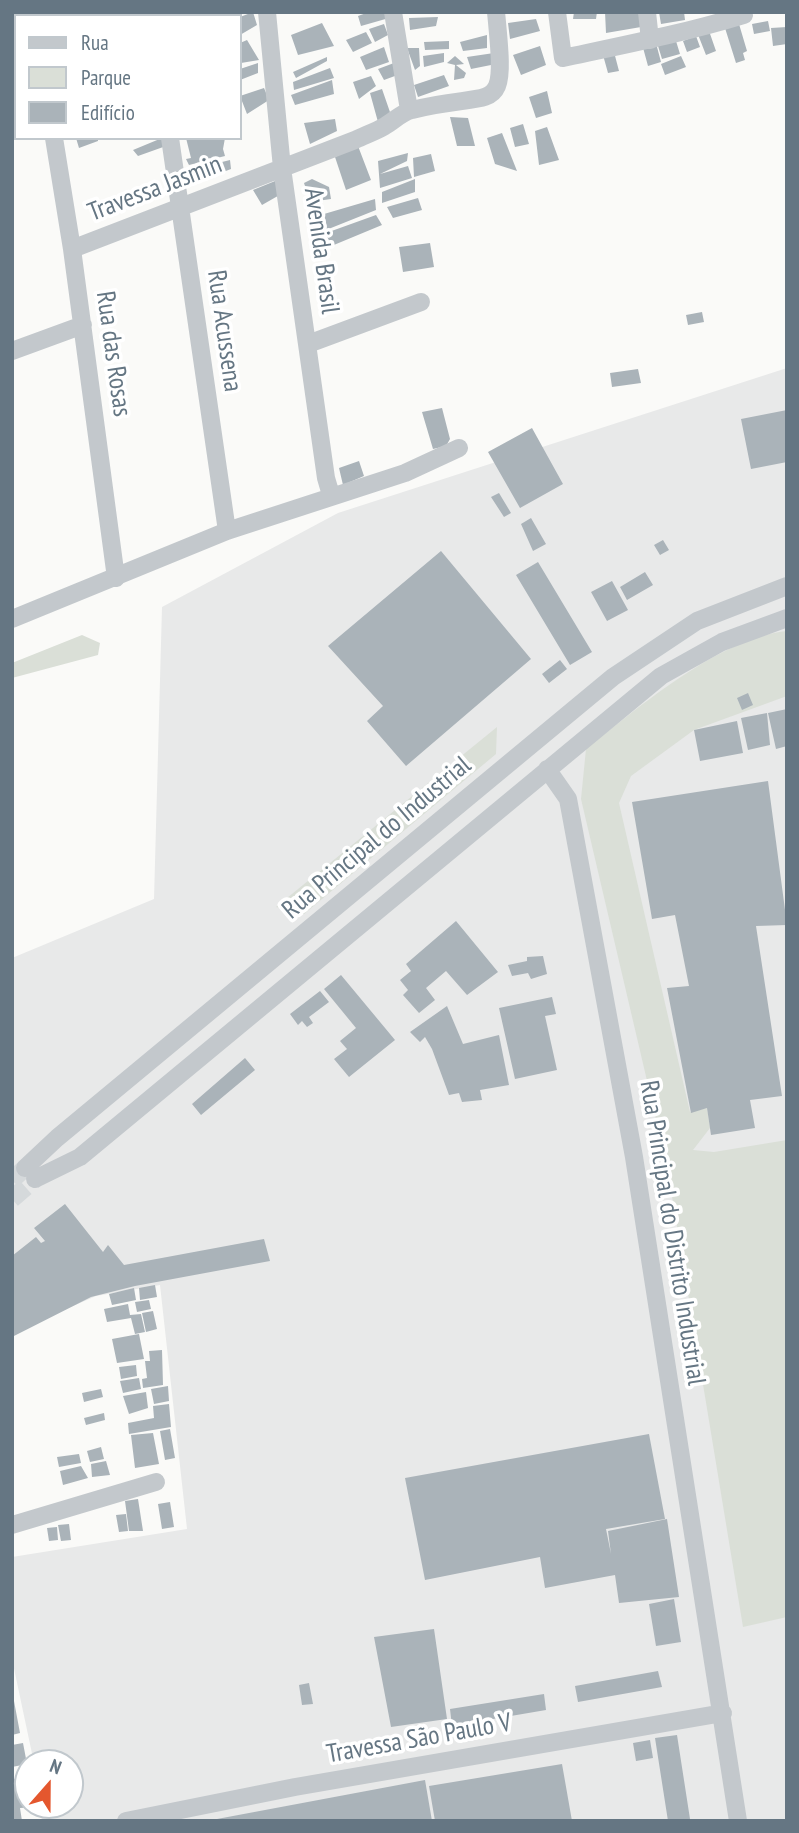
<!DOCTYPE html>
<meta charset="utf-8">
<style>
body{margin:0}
#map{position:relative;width:799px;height:1833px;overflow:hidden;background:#fafaf8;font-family:"PT Sans Narrow",sans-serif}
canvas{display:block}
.frame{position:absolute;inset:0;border:14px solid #657683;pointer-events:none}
.legend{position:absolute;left:14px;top:14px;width:228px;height:126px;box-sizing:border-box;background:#fff;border:2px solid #c1c8cd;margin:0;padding:9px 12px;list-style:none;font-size:21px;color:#657683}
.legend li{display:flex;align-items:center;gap:14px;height:35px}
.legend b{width:35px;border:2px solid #c1c8cd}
.north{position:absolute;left:14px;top:1749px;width:70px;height:70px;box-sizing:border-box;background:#fff;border:2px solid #c1c8cd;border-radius:50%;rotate:21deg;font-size:19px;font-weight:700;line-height:28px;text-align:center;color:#657683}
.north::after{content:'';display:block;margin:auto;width:24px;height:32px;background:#e4572e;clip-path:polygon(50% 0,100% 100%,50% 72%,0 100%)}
</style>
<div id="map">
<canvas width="799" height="1833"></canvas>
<div class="frame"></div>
<ul class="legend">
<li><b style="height:9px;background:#c3c8cc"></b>Rua</li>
<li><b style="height:19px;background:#dadfd7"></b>Parque</li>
<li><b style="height:19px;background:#aab3b9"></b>Edifício</li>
</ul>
<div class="north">N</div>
</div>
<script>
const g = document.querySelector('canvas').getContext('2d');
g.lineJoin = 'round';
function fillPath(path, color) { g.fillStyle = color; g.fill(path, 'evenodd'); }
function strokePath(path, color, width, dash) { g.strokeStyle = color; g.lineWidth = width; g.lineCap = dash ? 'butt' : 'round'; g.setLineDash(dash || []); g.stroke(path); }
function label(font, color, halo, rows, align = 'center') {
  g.font = font + ' "PT Sans Narrow",sans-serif'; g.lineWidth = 7; g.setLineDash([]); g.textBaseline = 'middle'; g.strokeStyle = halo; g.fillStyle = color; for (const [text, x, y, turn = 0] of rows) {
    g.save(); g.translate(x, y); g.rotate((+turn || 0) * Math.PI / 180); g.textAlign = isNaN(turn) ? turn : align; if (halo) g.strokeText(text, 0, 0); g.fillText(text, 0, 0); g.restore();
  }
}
fillPath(new Path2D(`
 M787 368V1821H42L40 1805H70V1763H34L12 1659V1557L187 1529 160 1285 96 1296 12 1333V958L154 899 162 607 338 513Z`), '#e8e9e9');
fillPath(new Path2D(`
 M787 631V696L694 730 631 776 619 803 690 1112 707 1108 710 1128 693 1150 714 1152 787 1140V1617L743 1627 667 1166 581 799 586 749C638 708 719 638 787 631Z
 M82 635 100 643 98 655 12 678V663Z
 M497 727 496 754 304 914 276 907Z`), '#dadfd7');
fillPath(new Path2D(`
 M253 12 257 25 240 35V17Z
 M369 12H388L389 18 361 26 358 16Z
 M574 12H597L596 19H573Z
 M605 12H639L641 27 606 33Z
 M659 12H684L685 20 661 24Z
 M438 17 436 26 410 30 409 18Z
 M536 19 540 31 510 39 508 23Z
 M768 21 770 31 754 34 752 24Z
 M322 23 334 46 298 55 291 35Z
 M384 24 388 35 375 42 369 29Z
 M739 24 747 51 743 53 745 60 736 63 725 28Z
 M787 27V44L773 46 771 28Z
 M708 28 716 51 706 55 697 32Z
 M366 32 372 43 353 52 346 40Z
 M487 35V48L463 51 460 42Z
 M696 36 700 47 687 52 683 41Z
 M247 40 259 60 241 63 240 43Z
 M449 41V49L425 50 424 42Z
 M676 41 680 54 662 59 658 46Z
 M642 44 657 47 661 62 648 66Z
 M540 46 546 65 521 75 513 55Z
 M384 47 389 62 366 70 360 57Z
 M407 48H419L420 66 415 70Z
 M614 52 619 71 608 73 603 55Z
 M444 53V62L424 67 423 56Z
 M494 53 496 64 471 69 467 57Z
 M455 56 464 64 456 65 466 73 464 78 454 80 455 65 447 63Z
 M681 56 686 67 665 75 661 64Z
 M327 57V61L296 78 293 72Z
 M258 63V73L240 80V69Z
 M394 63 403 73 384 80 378 69Z
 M330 68 334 78 294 90 293 82Z
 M444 75 449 86 418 97 414 85Z
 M371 76 376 86 359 99 353 82Z
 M332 80 334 94 295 105 291 95Z
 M264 88 269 100 247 114 240 96Z
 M382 89 391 115 378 122 370 93Z
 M547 91 552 113 536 118 529 97Z
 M450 117 468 118 475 146H457Z
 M335 119 337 131 310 144 304 123Z
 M523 124 529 144 515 147 510 128Z
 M547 127 559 160 539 165 535 131Z
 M502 133 517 171 495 164 487 138Z
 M76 138H98V141L79 148Z
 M162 138 166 146 138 156 133 150Z
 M186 138H225L223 149 225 156 189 165 186 159 191 158Z
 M358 146 371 180 346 190 335 157Z
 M408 153 407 161 380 174 408 166 412 178 380 188 378 161Z
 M431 154 435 171 414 177 413 158Z
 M230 160 231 169 197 182 194 169Z
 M280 179 283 193 262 205 253 190Z
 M312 179 329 187 331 199 310 202 304 183Z
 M415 179V192L382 203V192Z
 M418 198 422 210 393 218 387 207Z
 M375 199 376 210 326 230 324 214Z
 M376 215 382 225 329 247 326 233Z
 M430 243 434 267 403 272 399 247Z
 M702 312 704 322 688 325 686 315Z
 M638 369 641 383 612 387 610 373Z
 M442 408 450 439 446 446 433 449 422 412Z
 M787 410V462L751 469 741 419Z
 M532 428 563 484 520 508 488 452Z
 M359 461 364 476 343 485 339 468Z
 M499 493 511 513 504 517 491 497Z
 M531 518 546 544 533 551 521 524Z
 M663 540 669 550 660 555 654 545Z
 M441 551 531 659 406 766 367 721 383 706 328 646Z
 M538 562 592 652 570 665 516 575Z
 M645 572 653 585 627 600 620 587Z
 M612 581 628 610 607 621 591 592Z
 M560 660 567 669 549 683 542 674Z
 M748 693 753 705 742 710 737 698Z
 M787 709V746L776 749 768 713Z
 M767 713 770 745 748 750 741 718Z
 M737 721 743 753 700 761 694 730Z
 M768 781 787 925 756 926 782 1096 750 1100 755 1128 711 1135 707 1108 691 1113 667 988 689 986 675 915 652 919 632 802Z
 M456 921 498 972 467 995 446 971 426 988 435 1000 419 1013 403 995 408 990 400 980 411 971 406 964Z
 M543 956 547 974 531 979 528 973 512 976 508 965 527 961V957Z
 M341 975 395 1040 349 1077 334 1059 347 1049 340 1041 356 1028 324 989Z
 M320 991 329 1002 309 1017 313 1023 307 1027 302 1021 298 1025 290 1014Z
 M552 997 556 1014 545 1016 557 1070 515 1079 499 1008Z
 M447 1006 463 1044 499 1035 509 1085 480 1090 482 1100 462 1102 459 1093 449 1095 432 1049 425 1037 420 1042 410 1032Z
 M245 1058 255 1070 201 1115 192 1104Z
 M65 1204 103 1252 108 1245 124 1265 264 1239 270 1261 135 1286 91 1297 12 1337V1256L36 1237 41 1243 45 1241 34 1228Z
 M155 1285 157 1297 140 1300 139 1288Z
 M134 1288 136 1300 112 1305 109 1294Z
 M149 1300 151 1309 137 1312 135 1302Z
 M128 1304 130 1315 141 1314 145 1332 135 1334 131 1318 107 1322 104 1309Z
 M153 1311 157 1329 146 1332 142 1313Z
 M139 1334 144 1359 117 1363 112 1339Z
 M162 1350 163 1385 143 1388 142 1379 147 1378 145 1361H150L149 1351Z
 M136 1365 137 1376 121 1379 119 1367Z
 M139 1378 141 1389 123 1393 120 1381Z
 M168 1386 169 1401 154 1404 151 1389Z
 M101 1389 103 1397 84 1402 82 1393Z
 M146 1392 148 1408 129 1414 123 1396Z
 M169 1404 171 1427 129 1434 128 1423 154 1418 153 1406Z
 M104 1413 105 1420 86 1425 84 1418Z
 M170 1429 175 1458 165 1460 160 1431Z
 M153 1433 159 1464 135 1468 131 1435Z
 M649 1434 665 1519 606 1529 611 1554 608 1531 667 1519 679 1597 619 1603 615 1575 545 1588 540 1557 425 1580 405 1478Z
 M101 1447 104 1459 90 1462 87 1451Z
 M79 1454 81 1463 59 1467 57 1457Z
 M106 1461 110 1475 92 1477 91 1464Z
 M81 1466 88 1478 63 1485 60 1471Z
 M138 1499 143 1531H129L125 1501Z
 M170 1502 174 1527 162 1529 158 1504Z
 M126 1514 128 1531 119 1532 116 1515Z
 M69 1524 71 1540 61 1541 58 1525Z
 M57 1527 58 1540 49 1541 47 1528Z
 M674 1599 681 1642 656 1646 649 1604Z
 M434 1629 447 1719 391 1727 374 1637Z
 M658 1671 662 1687 578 1702 575 1686Z
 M309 1683 313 1704 302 1705 299 1685Z
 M544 1694 546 1710 452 1726 450 1709Z
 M14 1701 20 1733 12 1735V1702Z
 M677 1735 690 1819 668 1821 655 1738Z
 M650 1740 653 1758 636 1761 633 1743Z
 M23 1743 27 1764 12 1767V1745Z
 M562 1764 572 1821H435L429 1786Z
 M28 1778V1805L36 1807 20 1808 22 1821H12V1779Z
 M425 1780 432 1821H217V1819Z`), '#aab3b9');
strokePath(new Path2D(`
 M12 1180 25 1168
 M12 1199 35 1179`), '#d5d9db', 18, [18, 9]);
strokePath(new Path2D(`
 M151 12 152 16
 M267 12 282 168 326 478 331 495
 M393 12 409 110
 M557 12 563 58C624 45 685 33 744 15L743 12
 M647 12 650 40
 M54 138 72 249 116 578
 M170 138 227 531
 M72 249 355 140C365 135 375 132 385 126 394 121 402 112 412 110 499 88 507 122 496 12
 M308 344 421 302
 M12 351 83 325
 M12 619 227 531 405 473 459 448
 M547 769 568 799 634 1157 738 1821
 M25 1168 57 1138 613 677 697 621 787 586
 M35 1179 80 1157 661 676 722 642 787 618
 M12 1525 156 1482
 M126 1821 295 1787 723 1713`), '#c3c8cc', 18);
label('26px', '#657683', '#fff', [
 ["Travessa Jasmin",155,189,-21],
 ["Avenida Brasil",321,251,82],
 ["Rua Acussena",224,331,82],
 ["Rua das Rosas",113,354,82],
 ["Rua Principal do Industrial",377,838,-40],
 ["Rua Principal do Distrito Industrial",672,1233,81],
 ["Travessa São Paulo V",419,1739,-10]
]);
</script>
